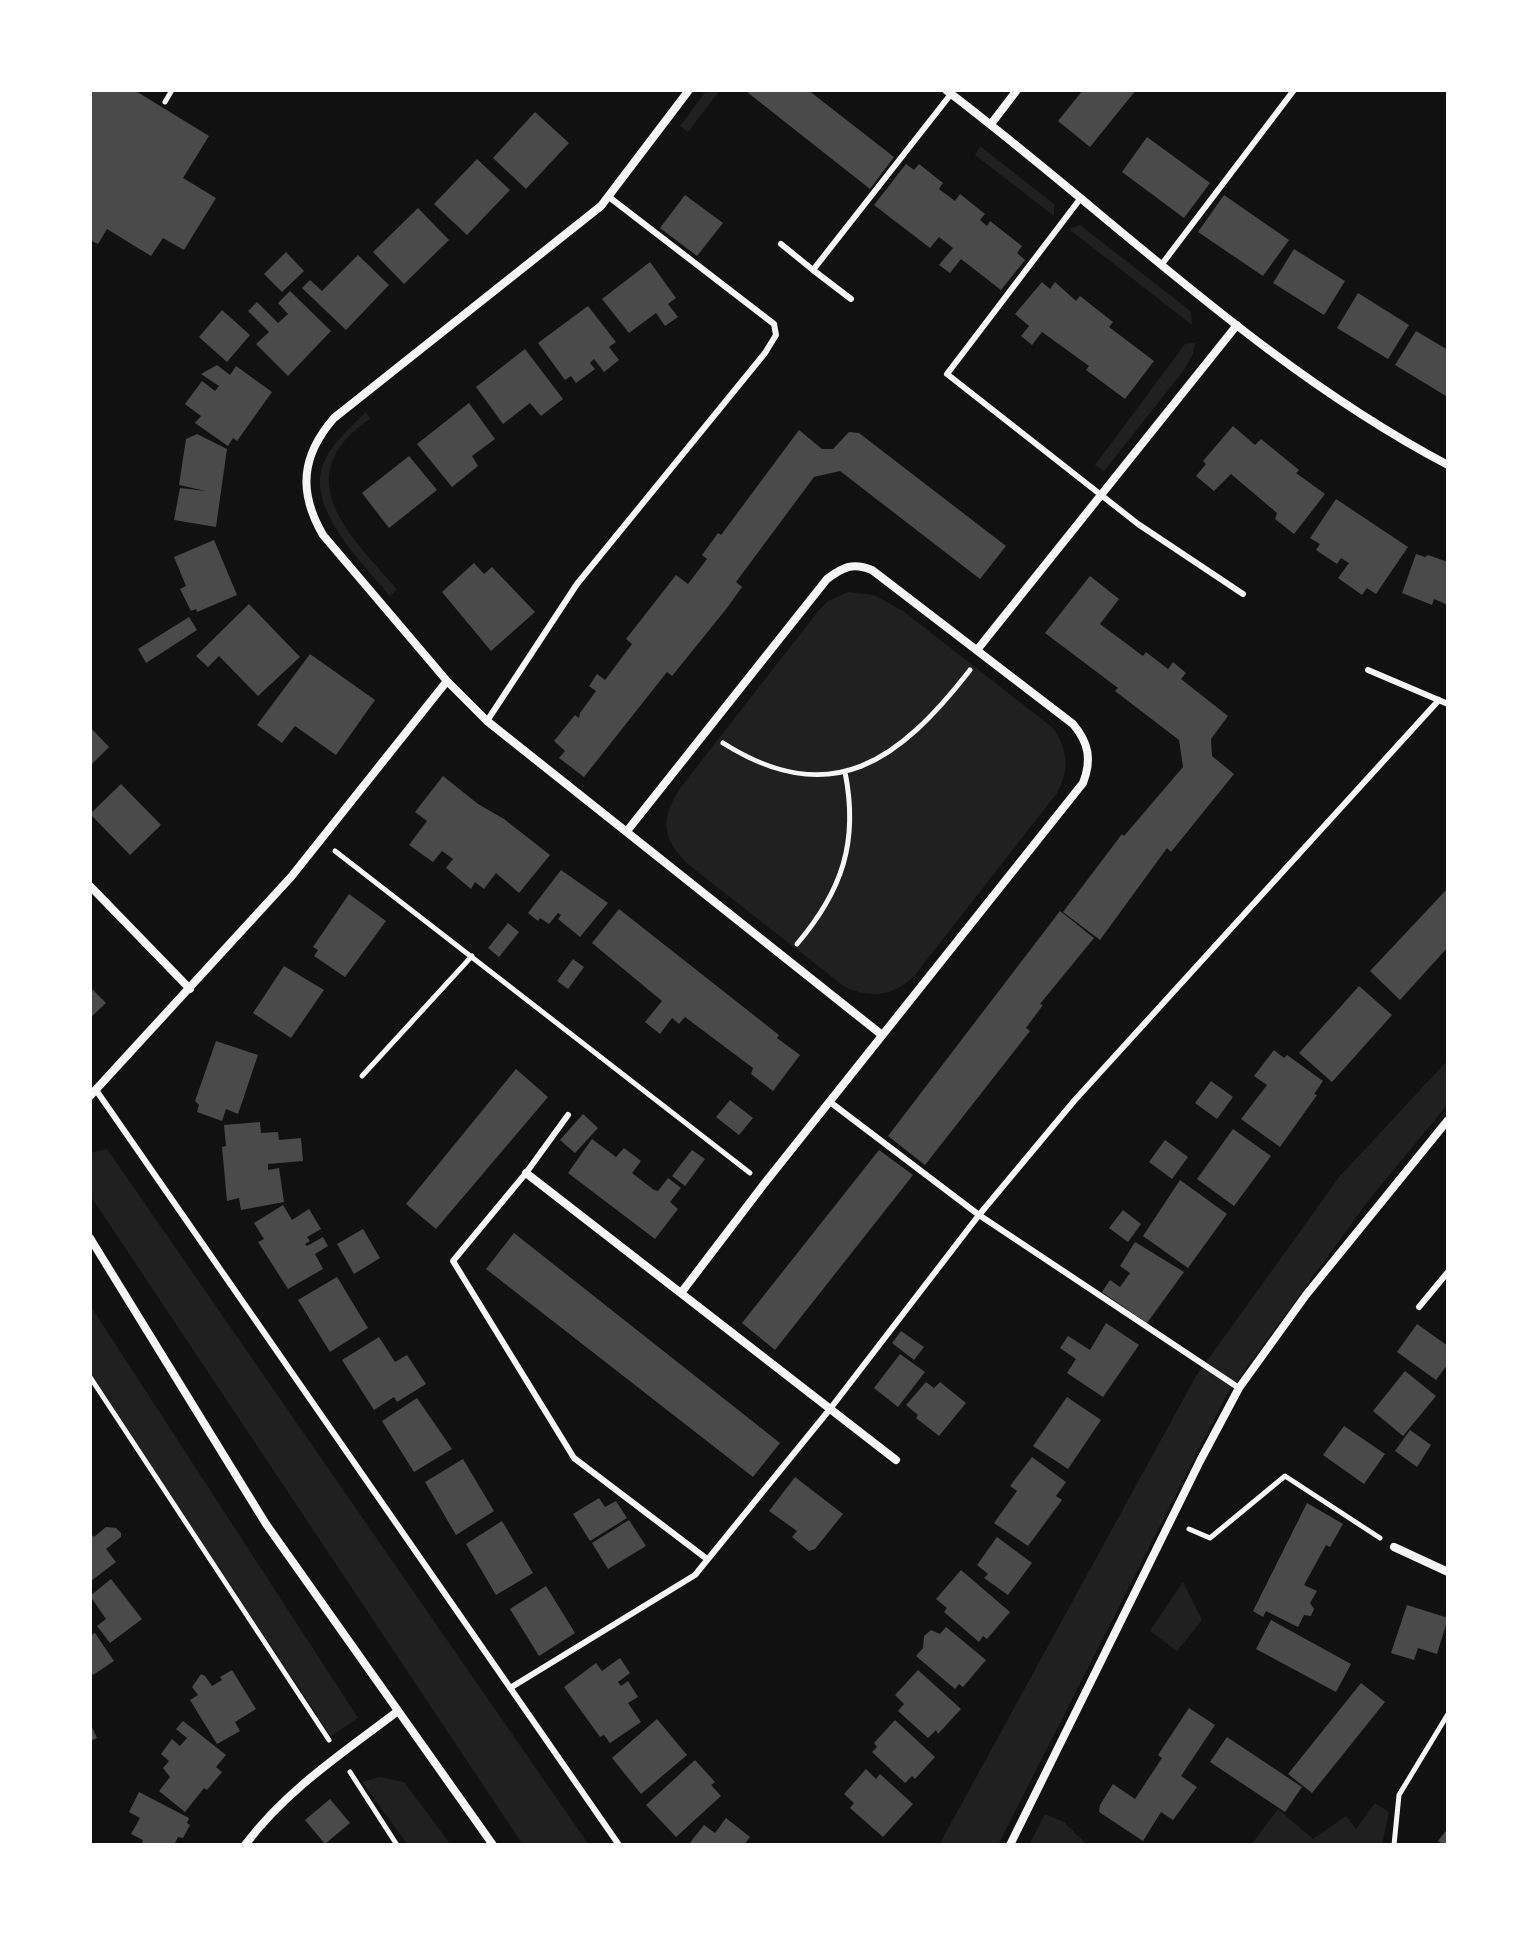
<!DOCTYPE html>
<style>
body{margin:0}
#map{position:relative;width:1538px;height:1935px;overflow:hidden;background:#111;font-family:"Archivo Narrow",sans-serif}
canvas{display:block}
.frame{position:absolute;inset:0;border:92px solid #fff;pointer-events:none}
</style>
<div id="map">
<canvas width="1538" height="1935"></canvas>
<div class="frame"></div>
</div>
<script>
const g = document.querySelector('canvas').getContext('2d');
g.lineJoin = 'round';
function fillPath(path, color) { g.fillStyle = color; g.fill(path, 'evenodd'); }
function strokePath(path, color, width, dash) { g.strokeStyle = color; g.lineWidth = width; g.lineCap = dash ? 'butt' : 'round'; g.setLineDash(dash || []); g.stroke(path); }
fillPath(new Path2D(`
 M707 90H720L688 132 680 126Z
 M980 146 1054 204V216L975 155Z
 M1080 225 1184 306 1191 312 1192 325 1069 229Z
 M1195 343 1193 354 1184 370 1104 471 1095 465 1185 344Z
 M366 412 370 419C285 476 351 537 397 589L390 596C364 564 306 510 323 464 331 444 351 427 366 412Z
 M848 592 874 595 903 611 1053 728C1068 750 1070 770 1057 793L914 976C893 997 871 998 845 987L689 865C661 839 660 818 681 787L819 610 828 601Z
 M1448 1060V1104L1371 1197 1226 1396 998 1845H939L1196 1376 1340 1176Z
 M107 1149 589 1845H523L90 1195V1153Z
 M90 1305 358 1718 331 1736 90 1375Z
 M1183 1582 1202 1620 1177 1651 1150 1631Z
 M380 1777 404 1782 451 1845H408L362 1782Z
 M1375 1803 1389 1812 1382 1845H1251L1278 1809 1313 1839 1346 1816 1356 1829Z
 M1045 1814 1064 1822 1087 1845H1029Z`), '#202020');
fillPath(new Path2D(`
 M90 90H134L209 136 183 178 216 198 184 250 163 238 151 256 107 229 98 244 90 240Z
 M748 90H808L894 157 870 189 747 92Z
 M1083 90H1136L1090 147 1058 121Z
 M535 112 569 143 526 189 493 158Z
 M1147 137 1210 183 1184 218 1122 172Z
 M477 159 510 190 467 235 434 204Z
 M906 164 914 170 919 164 943 183 939 189 955 201 960 194 985 214 980 220 987 226 990 221 1022 246 1017 253 1025 260 1001 290 961 259 950 273 939 265 953 248 939 237 930 248 874 205Z
 M685 195 723 223 697 256 660 228Z
 M1224 195 1289 240 1263 276 1198 232Z
 M418 208 449 240 404 284 373 252Z
 M1294 249 1345 281 1324 315 1273 283Z
 M286 252 304 271 282 292 264 274Z
 M358 255 389 285 346 330 302 288 310 280 322 291Z
 M650 262 676 298 668 304 678 317 665 326 656 313 629 333 602 299Z
 M1042 282 1050 289 1055 282 1076 301 1080 296 1113 322 1109 327 1154 361 1125 399 1086 370 1089 366 1042 332 1032 345 1021 336 1029 326 1015 314Z
 M290 291 331 331 288 376 256 344 269 332 248 311 257 302 278 323 288 314 278 303Z
 M1358 293 1409 325 1388 359 1337 328Z
 M588 306 616 342 609 347 619 360 604 372 594 359 590 363 595 369 576 383 571 376 565 380 538 343Z
 M222 310 250 335 227 362 199 337Z
 M1416 331 1448 350 1446 396 1395 365Z
 M525 349 563 399 541 416 530 403 503 424 476 387Z
 M217 365 230 375 236 366 272 392 237 441 233 438 228 446 195 423 201 416 185 404 202 381 215 391 219 386 201 374Z
 M469 403 495 439 472 456 478 466 452 487 417 444Z
 M1233 426 1255 445 1261 439 1299 470 1296 473 1325 494 1294 534 1275 519 1277 513 1231 474 1214 491 1196 476 1206 464 1203 461Z
 M799 430 822 449H833L849 432 859 433 1006 546 980 579 840 471 814 477 736 582 742 587 727 608 672 676 667 672 584 777 559 758 565 751 554 741 575 715 579 718 580 713 596 691 589 686 597 674 605 680 632 644 626 639 676 575 688 584 707 559 702 555 718 533 721 535Z
 M197 434 227 449 216 527 174 520 180 488 206 491 179 485 186 439Z
 M409 456 437 490 389 528 362 493Z
 M1336 499 1408 547 1376 594 1367 588 1362 595 1338 578 1349 563 1341 558 1337 564 1316 550 1320 544 1310 538Z
 M214 540 237 595 197 612 196 609 191 611 180 589 186 586 174 557Z
 M1416 554 1425 557 1428 555 1448 562V605L1434 599 1432 605 1402 593Z
 M474 563 484 574 492 567 535 612 491 651 442 592Z
 M1090 576 1119 599 1100 624 1143 656 1146 652 1168 669 1173 662 1186 673 1181 679 1228 716 1211 739 1212 756 1234 774 1171 852 1167 848 1100 940 1063 912 1122 834 1124 836 1183 767 1179 740 1115 691 1118 688 1045 633Z
 M249 604 300 657 258 696 219 656 208 667 196 656Z
 M189 617 197 630 146 663 138 649Z
 M310 654 375 700 336 755 295 726 282 743 257 725Z
 M90 727 109 747 90 766Z
 M443 776 478 804 504 819 550 855 519 893 496 873 484 889 475 882 471 889 446 868 453 859 442 851 433 862 409 845 427 821 415 812Z
 M121 784 161 825 130 855 90 814Z
 M561 870 608 903 580 937 558 919 561 915 558 913 549 924 540 918 538 921 528 913Z
 M1448 888V947L1400 1000 1370 971Z
 M349 894 386 921 345 977 314 956 318 950 313 947Z
 M619 909 779 1035 777 1038 800 1055 773 1091 751 1074 753 1068 685 1017 679 1024 672 1018 660 1034 645 1022 662 1001 592 943Z
 M1060 911 1094 938 1040 1004 1043 1005 1026 1028 1030 1031 925 1165 888 1136Z
 M508 923 519 932 499 957 488 948Z
 M573 959 584 967 568 989 557 981Z
 M284 966 324 990 291 1038 253 1013Z
 M1359 986 1392 1015 1332 1082 1299 1053Z
 M90 987 106 1003 90 1018Z
 M216 1041 258 1055 238 1114 226 1109 222 1121 197 1112 199 1105 195 1101Z
 M1274 1050 1284 1058 1287 1055 1323 1081 1314 1094 1317 1095 1280 1147 1241 1119 1267 1085 1254 1076Z
 M516 1069 548 1097 436 1229 406 1204Z
 M1211 1081 1233 1097 1217 1119 1195 1103Z
 M730 1100 753 1118 739 1135 716 1117Z
 M583 1114 598 1128 575 1153 560 1140Z
 M260 1122 261 1133 278 1132 279 1140 301 1138 303 1161 268 1164V1170L279 1168 284 1202 241 1210 239 1198 227 1201 222 1147 226 1146 224 1125Z
 M1233 1129 1271 1156 1234 1206 1197 1179Z
 M592 1139 616 1157 624 1148 641 1161 632 1173 654 1190 658 1191 668 1178 681 1188 670 1202 678 1209 655 1239 568 1173Z
 M1165 1140 1188 1157 1172 1179 1149 1162Z
 M692 1150 705 1159 685 1186 672 1176Z
 M879 1150 913 1175 775 1350 742 1323Z
 M1180 1180 1227 1214 1188 1268 1143 1236Z
 M283 1205 292 1220 309 1209 321 1229 307 1237 310 1241 305 1244 307 1246 323 1237 328 1246 315 1254 323 1269 288 1289 258 1242 264 1239 254 1223Z
 M1123 1210 1141 1224 1128 1242 1109 1228Z
 M363 1229 380 1258 354 1274 337 1244Z
 M514 1233 780 1443 753 1477 486 1269Z
 M1135 1242 1184 1272 1147 1323 1102 1292 1110 1280 1120 1287 1130 1273 1120 1266Z
 M337 1277 368 1328 330 1352 298 1300Z
 M1106 1323 1139 1345 1103 1397 1067 1373 1076 1359 1060 1348 1068 1336 1090 1350Z
 M1417 1324 1448 1346V1364L1436 1380 1397 1352Z
 M901 1331 924 1347 914 1360 892 1343Z
 M379 1337 395 1362 407 1355 426 1384 397 1402 394 1397 374 1410 342 1360Z
 M900 1354 925 1372 898 1407 874 1388Z
 M1405 1371 1436 1396 1403 1436 1373 1411Z
 M926 1382 934 1388 940 1382 966 1403 939 1436 916 1418 918 1415 906 1405Z
 M1067 1397 1101 1420 1068 1469 1033 1446Z
 M417 1398 452 1449 414 1472 382 1421Z
 M1344 1426 1385 1454 1364 1484 1323 1455Z
 M1410 1430 1431 1445 1417 1467 1395 1451Z
 M1032 1457 1066 1482 1056 1496 1062 1500 1028 1546 994 1523 1017 1491 1010 1486Z
 M463 1459 494 1511 456 1535 425 1482Z
 M795 1477 843 1514 815 1549 809 1551 792 1537 797 1531 769 1511Z
 M599 1498 605 1507 616 1501 627 1518 590 1541 573 1514Z
 M1307 1503 1343 1524 1330 1547 1326 1545 1304 1585 1317 1591 1310 1603 1314 1609 1311 1616 1304 1615 1298 1627 1266 1611 1263 1617 1253 1611Z
 M629 1520 646 1546 608 1569 592 1543Z
 M502 1521 533 1573 496 1595 466 1544Z
 M106 1527 116 1528 121 1533V1537L106 1549 116 1562 91 1581 90 1532 94 1537Z
 M997 1537 1032 1563 1008 1595 984 1578 988 1574 977 1565Z
 M961 1570 1010 1612 987 1639 983 1636 979 1642 944 1612 947 1608 936 1599Z
 M111 1579 142 1619 110 1643 97 1626 106 1619 90 1596Z
 M546 1586 575 1633 539 1656 510 1609Z
 M1407 1605 1448 1618 1437 1654 1418 1648 1414 1660 1391 1653Z
 M1271 1620 1351 1664 1336 1692 1256 1649Z
 M946 1627 986 1660 963 1687 959 1684 955 1689 916 1656 923 1648 924 1636 931 1630 940 1634Z
 M95 1633 114 1661 93 1675 90 1671V1636Z
 M620 1658 630 1673 618 1682 621 1686 628 1681 638 1697 628 1703 641 1722 610 1743 604 1735 600 1737 564 1687 596 1663 602 1671Z
 M232 1670 256 1709 235 1722 240 1731 217 1744 190 1700 198 1695 192 1687 201 1674 205 1676 212 1686 222 1680 220 1677Z
 M918 1670 961 1709 938 1734 936 1730 928 1738 898 1711 904 1704 895 1695Z
 M1361 1683 1385 1702 1312 1793 1288 1774Z
 M1189 1708 1215 1725 1181 1776 1197 1787 1173 1820 1161 1812 1143 1841 1099 1812 1100 1805 1113 1784 1135 1799 1162 1758 1158 1755Z
 M657 1719 687 1755 641 1794 612 1758Z
 M895 1720 935 1757 915 1779 912 1776 905 1783 872 1752 877 1747 874 1743Z
 M183 1721 226 1755 216 1767 222 1772 207 1790 204 1788 185 1812 159 1791 170 1777 163 1768 169 1761 161 1754 172 1739 180 1746 187 1738 176 1729Z
 M90 1723 97 1738 90 1741Z
 M1227 1737 1302 1787 1285 1812 1210 1762Z
 M695 1760 715 1782 711 1785 721 1796 676 1837 646 1805Z
 M866 1769 876 1779 880 1774 913 1804 883 1837 850 1808 854 1803 844 1794Z
 M139 1792 189 1818 187 1823 190 1825 183 1838 178 1837 174 1845H141L143 1840 131 1834 140 1818 129 1812Z
 M330 1799 350 1823 325 1844 305 1820Z
 M726 1818 750 1837 744 1845H688L704 1825 715 1833Z
 M1448 1828V1845H1444L1438 1841Z`), '#4a4a4a');
strokePath(new Path2D(`
 M165 102 172 90
 M723 743C832 812 900 760 970 670
 M335 851 750 1173
 M797 944C842 891 859 842 845 772
 M362 1076 472 956
 M90 1377 329 1740
 M1189 1529 1210 1538 1285 1476 1380 1538
 M350 1772 397 1845
 M1394 1845 1399 1795 1448 1714`), '#f5f5f5', 5);
strokePath(new Path2D(`
 M1080 199 947 374 1138 524 1243 594
 M781 244 813 270
 M1162 264 1294 90
 M851 299 813 270 951 94
 M1368 670 1448 704
 M487 721 577 584 765 353 776 335 774 324 609 197
 M96 1090 619 1845
 M830 1102 979 1215 1239 1388
 M568 1115 526 1173 453 1261 574 1458 707 1559
 M1419 1307 1448 1272
 M510 1688 695 1575 830 1409 979 1215 1074 1101 1439 700`), '#f5f5f5', 6);
strokePath(new Path2D(`
 M946 90C1112 216 1262 367 1448 465
 M991 124 1017 90
 M977 650 1237 325
 M447 681 487 721 882 1035
 M627 831 827 579C843 567 853 562 872 570L1073 724C1089 743 1092 760 1083 783L764 1184 681 1293
 M90 886 190 989
 M90 1096 291 877 447 681 323 535C298 492 301 456 334 418L601 206 689 90
 M526 1173 896 1460
 M90 1238 266 1524 493 1845
 M1394 1547 1448 1572
 M245 1845C286 1790 344 1752 398 1711
 M1010 1845 1200 1461 1239 1388 1306 1295 1448 1120`), '#f5f5f5', 8);
</script>
